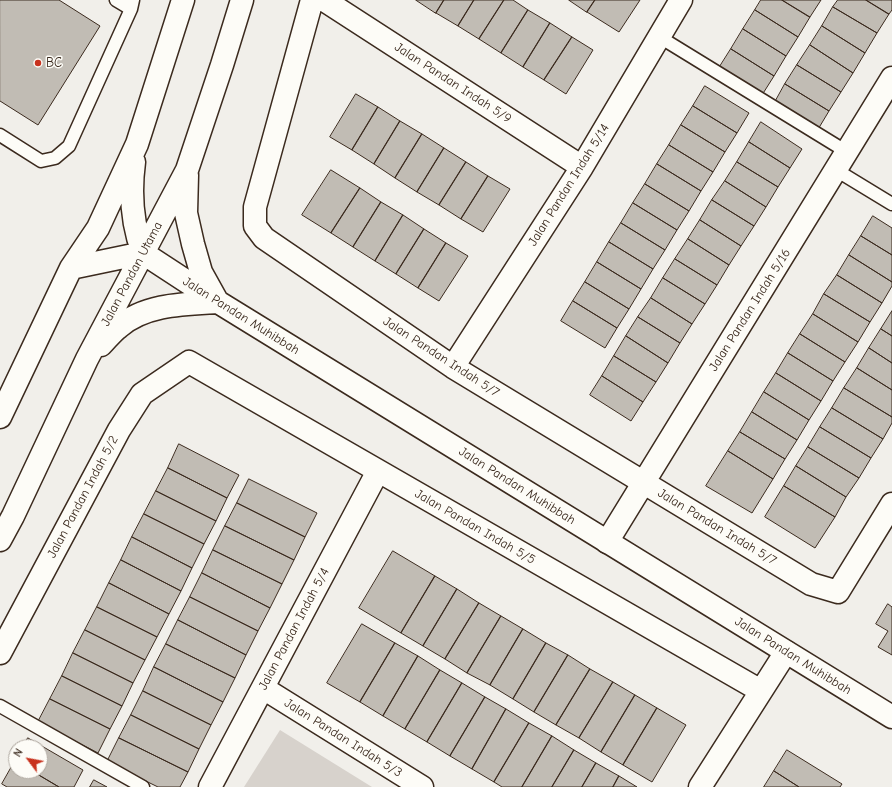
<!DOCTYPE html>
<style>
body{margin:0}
#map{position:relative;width:892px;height:787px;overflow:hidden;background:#f1efea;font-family:"Comic Neue",sans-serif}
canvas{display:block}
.north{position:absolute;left:8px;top:739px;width:40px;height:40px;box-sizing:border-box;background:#fdfcf7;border:1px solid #afa8a0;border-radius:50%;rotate:302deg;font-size:11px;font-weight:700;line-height:16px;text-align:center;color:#3b2a1e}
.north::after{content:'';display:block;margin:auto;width:14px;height:18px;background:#c8321e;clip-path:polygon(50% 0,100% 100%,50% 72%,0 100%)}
</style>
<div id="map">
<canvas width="892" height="787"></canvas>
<div class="north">N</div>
</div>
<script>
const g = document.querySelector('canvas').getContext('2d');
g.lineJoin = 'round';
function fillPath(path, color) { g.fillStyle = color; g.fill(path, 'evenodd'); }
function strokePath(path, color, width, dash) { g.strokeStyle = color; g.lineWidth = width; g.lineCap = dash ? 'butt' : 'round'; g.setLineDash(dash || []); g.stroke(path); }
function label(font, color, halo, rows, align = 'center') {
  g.font = font + ' "Comic Neue",sans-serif'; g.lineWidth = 3; g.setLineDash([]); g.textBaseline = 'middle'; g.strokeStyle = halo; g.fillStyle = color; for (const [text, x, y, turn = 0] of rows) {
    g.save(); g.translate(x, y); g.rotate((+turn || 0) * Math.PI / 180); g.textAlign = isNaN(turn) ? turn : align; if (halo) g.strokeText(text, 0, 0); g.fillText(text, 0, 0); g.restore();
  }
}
fillPath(new Path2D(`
 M280 730 372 787H244Z`), '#d7d2cc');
const building = new Path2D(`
 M0 0H59L100 26 38 125 0 101Z
 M416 0H444L436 13Z
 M444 0H474L458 26 436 13Z
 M474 0H504L479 39 458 26Z
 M504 0H513L528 10 501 53 479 39Z
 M569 0H595L587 12Z
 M595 0H640L619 32 587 12Z
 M761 0H782L810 17 798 37 755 10Z
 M782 0H821L810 17Z
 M838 0H866L889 14 877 33 833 7Z
 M866 0H892V10L889 14Z
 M833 7 877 33 865 53 822 26Z
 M528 10 550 23 523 67 501 53Z
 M755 10 798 37 786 56 743 29Z
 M550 23 572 37 544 80 523 67Z
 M822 26 865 53 853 73 810 45Z
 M743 29 786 56 774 76 731 49Z
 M572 37 593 50 566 94 544 80Z
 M810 45 853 73 841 92 797 65Z
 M731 49 774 76 762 95 719 68Z
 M797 65 841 92 829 111 785 84Z
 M785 84 829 111 817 131 774 104Z
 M705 86 749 113 737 133 693 106Z
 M356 94 378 107 352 150 330 137Z
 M693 106 737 133 725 152 681 125Z
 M378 107 400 121 374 164 352 150Z
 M400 121 422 134 395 178 374 164Z
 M761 122 802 149 790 168 749 142Z
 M681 125 725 152 713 172 669 145Z
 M422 134 444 148 417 192 395 178Z
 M749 142 790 168 778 187 737 162Z
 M669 145 713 172 701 191 657 164Z
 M444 148 466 162 439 205 417 192Z
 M466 162 488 176 461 219 439 205Z
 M737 162 778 187 766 207 725 181Z
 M657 164 701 191 689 211 645 184Z
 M331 170 360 188 331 233 302 215Z
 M488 176 510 189 483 232 461 219Z
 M725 181 766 207 754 226 712 200Z
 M645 184 689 211 677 230 633 203Z
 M360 188 381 202 353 247 331 233Z
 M712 200 754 226 741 246 700 220Z
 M381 202 403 215 375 261 353 247Z
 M633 203 677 230 665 250 621 223Z
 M403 215 424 229 396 274 375 261Z
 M873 216 892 228V255L861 236Z
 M700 220 741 246 729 265 688 239Z
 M621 223 665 250 653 269 609 242Z
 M424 229 446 243 418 288 396 274Z
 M861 236 892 255V282L849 255Z
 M688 239 729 265 717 285 675 259Z
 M609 242 653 269 641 289 597 262Z
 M446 243 468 256 439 301 418 288Z
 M849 255 892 282V286L882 303 837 275Z
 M675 259 717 285 705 304 663 278Z
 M597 262 641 289 629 309 585 282Z
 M837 275 882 303 870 322 824 294Z
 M663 278 705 304 692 324 651 298Z
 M585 282 629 309 617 328 573 301Z
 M824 294 870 322 858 342 813 314Z
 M651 298 692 324 680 343 638 317Z
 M573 301 617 328 605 348 561 321Z
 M892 311V336L881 329Z
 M813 314 858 342 845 362 800 334Z
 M638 317 680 343 668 363 626 336Z
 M881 329 892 336V363L869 348Z
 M800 334 845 362 833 381 788 353Z
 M626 336 668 363 656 382 614 356Z
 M869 348 892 363V390L857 368Z
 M788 353 833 381 821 401 776 373Z
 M614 356 656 382 643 402 602 376Z
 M857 368 892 390V417L844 388Z
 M776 373 821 401 809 420 764 392Z
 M602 376 643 402 631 421 590 395Z
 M844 388 892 417V423L883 439 832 408Z
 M764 392 809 420 797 440 752 412Z
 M832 408 883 439 871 458 820 427Z
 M752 412 797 440 785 459 740 432Z
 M820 427 871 458 859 478 808 447Z
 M740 432 785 459 773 479 728 451Z
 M179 444 239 475 227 498 168 468Z
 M808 447 859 478 846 497 796 466Z
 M728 451 773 479 752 513 706 486Z
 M796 466 846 497 835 517 784 486Z
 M168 468 227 498 216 521 156 491Z
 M249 479 317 513 305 537 237 503Z
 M784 486 835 517 815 548 765 517Z
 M156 491 216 521 204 544 144 514Z
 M237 503 305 537 294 560 225 526Z
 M144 514 204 544 192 568 132 537Z
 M225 526 294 560 282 584 213 550Z
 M132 537 192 568 181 591 121 560Z
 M213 550 282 584 270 608 202 573Z
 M393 551 435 576 401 633 359 608Z
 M121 560 181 591 169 614 109 583Z
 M202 573 270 608 258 631 190 597Z
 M435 576 457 589 423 646 401 633Z
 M109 583 169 614 157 637 97 607Z
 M457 589 479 603 445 659 423 646Z
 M190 597 258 631 246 655 178 620Z
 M479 603 501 616 467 673 445 659Z
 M888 604 892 607V655L878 647 888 631 876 624Z
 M97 607 157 637 145 660 85 630Z
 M501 616 523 629 490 685 467 673Z
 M178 620 246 655 235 678 166 644Z
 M362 624 395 643 360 702 327 683Z
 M523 629 546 643 513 699 490 685Z
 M85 630 145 660 133 683 73 653Z
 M395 643 418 656 383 716 360 702Z
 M546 643 568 655 534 712 513 699Z
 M166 644 235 678 223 702 154 667Z
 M73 653 133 683 122 706 62 676Z
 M568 655 590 669 556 725 534 712Z
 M418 656 440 670 405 729 383 716Z
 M154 667 223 702 211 725 143 691Z
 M590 669 613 682 579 738 556 725Z
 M440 670 462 683 427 742 405 729Z
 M62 676 122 706 110 729 50 699Z
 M613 682 635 695 601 752 579 738Z
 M462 683 485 697 450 756 427 742Z
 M143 691 211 725 199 749 131 715Z
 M635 695 657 708 623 765 601 752Z
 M485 697 506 709 472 769 450 756Z
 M50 699 110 729 98 753 38 722Z
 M657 708 686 725 652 782 623 765Z
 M506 709 529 723 494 782 472 769Z
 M131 715 199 749 188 772 119 738Z
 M529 723 552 736 522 787H502L494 782Z
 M552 736 574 750 552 787H522Z
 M28 738 83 770 74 787H59L32 771H40V747H23Z
 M119 738 188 772 180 787H158L107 762Z
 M574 750 596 763 582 787H552Z
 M787 750 842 784 840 787H799L774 771Z
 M15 761 16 762V771H32L59 787H7L2 784Z
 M596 763 619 776 613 787H582Z
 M774 771 799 787H764Z
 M619 776 637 787H613Z
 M94 780 107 787H90Z`);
fillPath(building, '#c1bcb4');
strokePath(building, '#3b2a1e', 1);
const lane = new Path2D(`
 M116 0 131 9
 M658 36 847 152
 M0 135 41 161 55 158 69 146 131 9 133 0
 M836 170 892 204
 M0 706 143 787`);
const street = new Path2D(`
 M312 0 255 207V226L264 238 453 367 811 584 838 592 892 504
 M324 0 582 167
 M453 367 582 167 681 0
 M607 542 892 78
 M0 653 119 430 142 394 189 362 761 691
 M263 688 422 787
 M210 787 378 471
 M700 787 786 652`);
const secondary = new Path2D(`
 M134 162C130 192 132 224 143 253
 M187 175 186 213 193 244 201 272 216 299
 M143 253 218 302 892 717
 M71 268 143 253
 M101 345C107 339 112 332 119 327 145 304 185 304 218 302
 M0 417 71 268 98 228 137 144 183 0
 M0 540 13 516 87 359 187 170 222 65 242 0`);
strokePath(lane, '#3b2a1e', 15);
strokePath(street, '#3b2a1e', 25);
strokePath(secondary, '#3b2a1e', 25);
strokePath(lane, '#fdfcf7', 12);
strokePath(street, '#fdfcf7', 22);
strokePath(secondary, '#fdfcf7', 22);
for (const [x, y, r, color] of [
 [38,63,4,"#c8321e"]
]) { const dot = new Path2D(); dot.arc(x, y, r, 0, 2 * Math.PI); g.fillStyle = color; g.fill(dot); strokePath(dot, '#fdfcf7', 1.5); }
label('13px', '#3b2a1e', '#fdfcf7', [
 ["BC",46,63]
], 'left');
label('13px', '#3b2a1e', '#fdfcf7', [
 ["Jalan Pandan Indah 5/9",453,83,33],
 ["Jalan Pandan Indah 5/14",569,185,-58],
 ["Jalan Pandan Utama",132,274,-62],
 ["Jalan Pandan Indah 5/16",750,310,-58],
 ["Jalan Pandan Muhibbah",241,316,32],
 ["Jalan Pandan Indah 5/7",441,357,33],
 ["Jalan Pandan Muhibbah",517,486,32],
 ["Jalan Pandan Indah 5/2",83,497,-62],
 ["Jalan Pandan Indah 5/5",475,527,30],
 ["Jalan Pandan Indah 5/7",717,527,31],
 ["Jalan Pandan Indah 5/4",294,629,-62],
 ["Jalan Pandan Muhibbah",793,656,32],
 ["Jalan Pandan Indah 5/3",343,738,32]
]);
</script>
